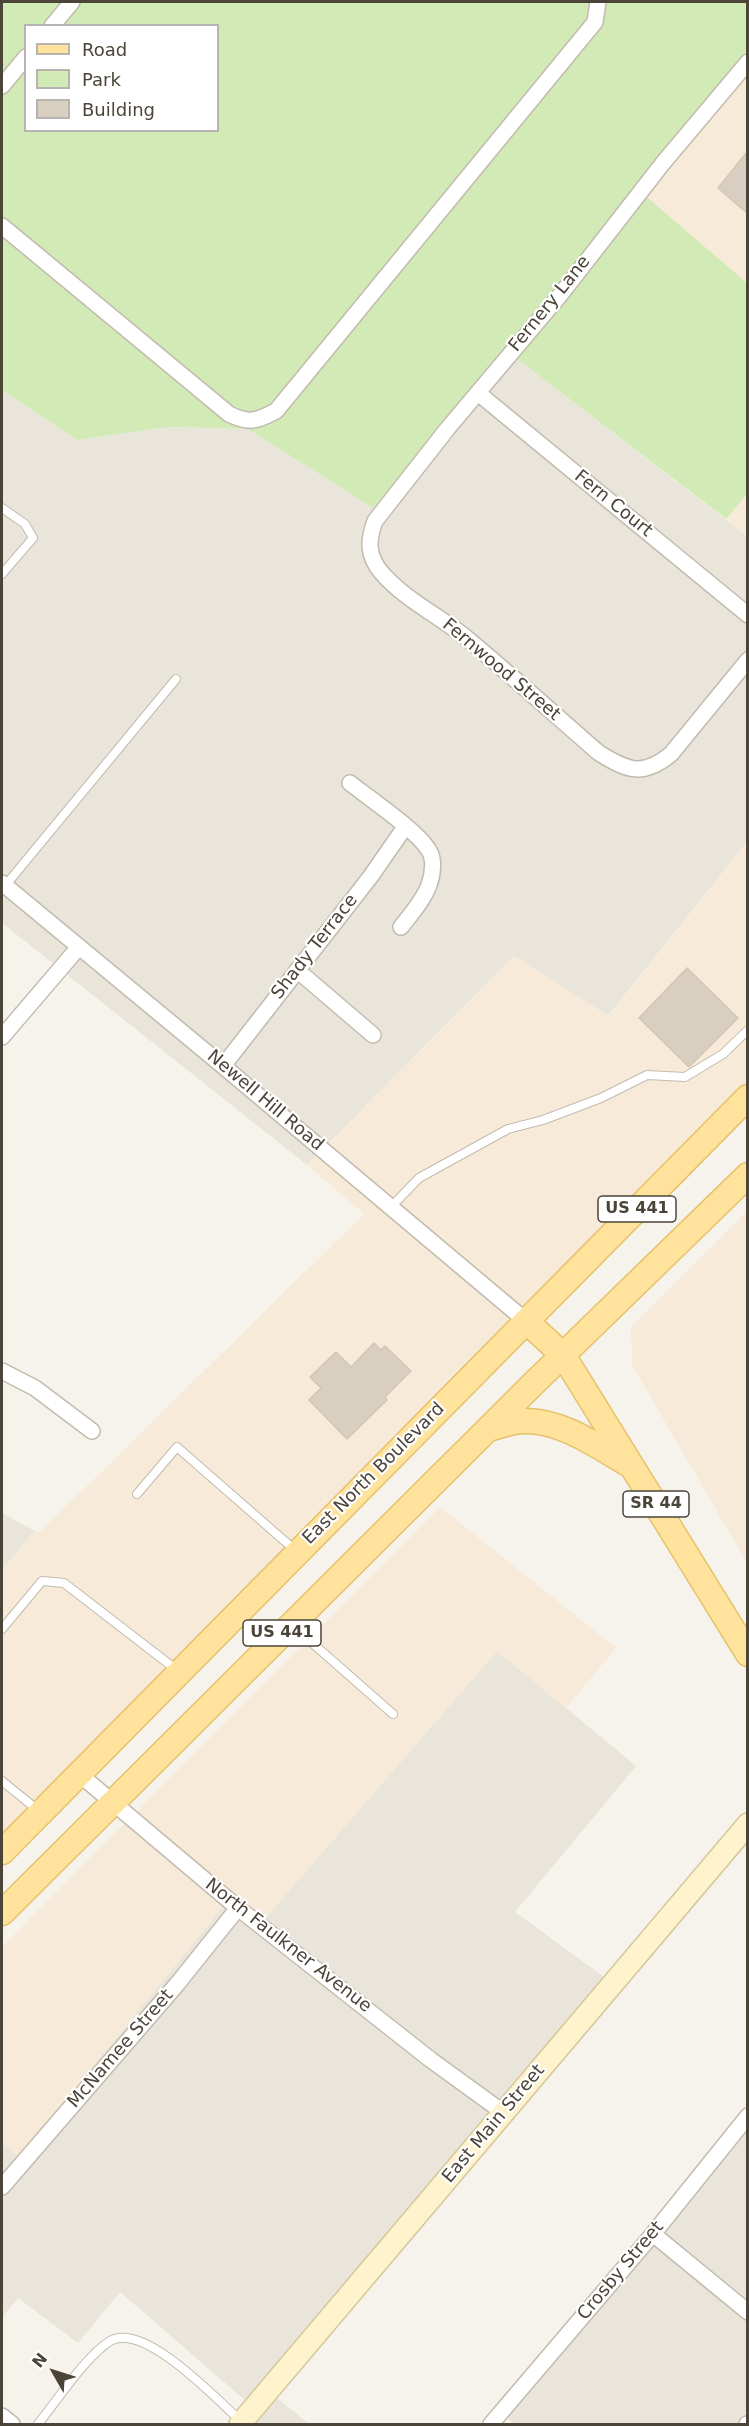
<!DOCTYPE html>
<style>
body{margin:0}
#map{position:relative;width:749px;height:2426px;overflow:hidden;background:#f6f3ec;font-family:"DejaVu Sans",sans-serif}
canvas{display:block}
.frame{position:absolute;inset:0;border:3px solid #4b4439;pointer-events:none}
.legend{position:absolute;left:24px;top:24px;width:195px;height:108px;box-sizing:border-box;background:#fff;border:2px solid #b7b4b0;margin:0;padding:8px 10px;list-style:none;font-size:18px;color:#4b4439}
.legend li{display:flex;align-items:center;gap:12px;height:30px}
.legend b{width:30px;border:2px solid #b7b4b0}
.north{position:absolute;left:24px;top:2342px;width:60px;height:60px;-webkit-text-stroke:4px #fff;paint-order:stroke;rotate:309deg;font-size:16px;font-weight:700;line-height:24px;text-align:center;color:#4b4439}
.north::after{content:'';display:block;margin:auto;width:21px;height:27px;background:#4b4439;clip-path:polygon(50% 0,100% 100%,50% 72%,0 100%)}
</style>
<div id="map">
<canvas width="749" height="2426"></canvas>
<div class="frame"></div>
<ul class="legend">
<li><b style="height:8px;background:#ffe39c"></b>Road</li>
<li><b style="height:16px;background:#d2eab5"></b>Park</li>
<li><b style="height:16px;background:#d8cfc1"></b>Building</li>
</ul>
<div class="north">N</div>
</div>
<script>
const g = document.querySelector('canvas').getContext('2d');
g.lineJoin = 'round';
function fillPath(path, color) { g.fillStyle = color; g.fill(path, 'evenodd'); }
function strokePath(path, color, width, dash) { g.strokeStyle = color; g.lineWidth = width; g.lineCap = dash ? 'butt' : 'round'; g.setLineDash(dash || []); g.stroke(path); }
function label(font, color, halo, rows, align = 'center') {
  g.font = font + ' "DejaVu Sans",sans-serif'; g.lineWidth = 4.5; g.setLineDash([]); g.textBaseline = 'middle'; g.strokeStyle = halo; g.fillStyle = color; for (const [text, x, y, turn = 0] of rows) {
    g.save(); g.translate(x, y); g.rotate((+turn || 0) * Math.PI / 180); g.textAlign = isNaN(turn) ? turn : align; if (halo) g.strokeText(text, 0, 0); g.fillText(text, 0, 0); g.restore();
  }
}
fillPath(new Path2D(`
 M508 352 747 536V842L608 1016 514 956 307 1165 2 923V390L77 440 169 427 248 429 373 508Z
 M2 1513 35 1531 2 1570Z
 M497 1651 636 1766 515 1912 604 1977 246 2401 120 2292 78 2343 18 2298 2 2318V2142L19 2157 230 1898 261 1923Z
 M747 2113V2424H514L497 2411Z
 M277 2398 309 2424H255Z`), '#eae5da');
fillPath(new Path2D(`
 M747 54V283L640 192Z
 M747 494V536L726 519Z
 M747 842V1082L2 1836V1570L35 1531 39 1533 364 1214 307 1165 514 956 609 1016Z
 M747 1212V1563L632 1365 631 1327Z
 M440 1507 616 1648 566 1708 497 1651 261 1923 230 1898 19 2157 2 2142V1947Z`), '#f7ead8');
fillPath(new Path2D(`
 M2 2H747V54L641 192 747 283V494L726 519 508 352 373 508 248 429 169 427 77 440 2 390ZM26 26H218V130H26Z`), '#d2eab5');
const building = new Path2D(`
 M747 152V213L718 188Z
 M687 968 738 1018 689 1067 639 1018Z
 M374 1343 381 1350 385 1346 411 1371 385 1397 387 1400 347 1439 309 1400 321 1388 310 1377 336 1352 351 1367Z`);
fillPath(building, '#d8cfc1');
strokePath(building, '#d3c7b4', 1.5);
const lane = new Path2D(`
 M2 508 25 524 33 538 2 574
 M5 886 176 679
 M391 1207 419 1178 508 1129 543 1120 601 1098 647 1075 685 1077 723 1054 748 1030
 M137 1494 177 1447 296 1551
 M294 1627 393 1714
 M2 1629 42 1581 64 1583 178 1671
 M2 1781 39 1811
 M38 2424C56 2402 86 2356 110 2341 144 2321 217 2400 241 2421`);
const street = new Path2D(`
 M52 26 72 2
 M748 62 663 163 561 294 448 428 375 521C368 540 367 555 381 572 403 598 437 615 464 636 510 674 554 714 599 753 628 771 643 777 671 754L748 660
 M2 86 26 57
 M2 226 229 414C249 424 257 421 276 411L595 22 598 2
 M478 393 748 615
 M350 783C370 799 415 829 428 849 435 858 433 874 429 885 423 901 411 914 401 927
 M2 883 223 1066 526 1321
 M297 970 373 1035
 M2 1037 79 947
 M223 1066 371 876 405 827
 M2 1371 35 1388 92 1431
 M78 1773 238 1908 431 2060 504 2113
 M2 2187 178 1983 238 1908
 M653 2234 748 2312
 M2 2416 12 2424
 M491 2424 653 2234 748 2116
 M747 2424H748`);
const secondary = new Path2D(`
 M240 2424 748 1824`);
const primary = new Path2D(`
 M526 1321 563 1355 748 1654
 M488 1429C499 1426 512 1421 524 1421 562 1420 598 1447 630 1465
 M2 1852 748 1097
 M2 1913 532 1385 748 1175`);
strokePath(lane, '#c2bbae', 10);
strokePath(street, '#c2bbae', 18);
strokePath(secondary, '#d6c79b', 24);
strokePath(primary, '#e6c16a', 27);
strokePath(lane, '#fff', 8);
strokePath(street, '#fff', 15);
strokePath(secondary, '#fff3cd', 21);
strokePath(primary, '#ffe39c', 24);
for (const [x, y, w] of [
 [637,1209,78],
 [656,1504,66],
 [282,1633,78]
]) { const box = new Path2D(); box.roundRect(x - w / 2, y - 13, w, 26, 4.5); g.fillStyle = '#fff'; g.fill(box); strokePath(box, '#4b4439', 1.5); }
label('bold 16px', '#4b4439', null, [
 ["US 441",637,1209],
 ["SR 44",656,1504],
 ["US 441",282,1633]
]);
label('18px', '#4b4439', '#fff', [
 ["Fernery Lane",550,304,-51],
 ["Fern Court",613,504,39],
 ["Fernwood Street",501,670,40],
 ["Shady Terrace",315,947,-52],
 ["Newell Hill Road",265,1101,40],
 ["East North Boulevard",374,1474,-45],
 ["North Faulkner Avenue",288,1946,38],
 ["McNamee Street",121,2049,-49],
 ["East Main Street",494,2124,-50],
 ["Crosby Street",621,2271,-50]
]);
</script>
